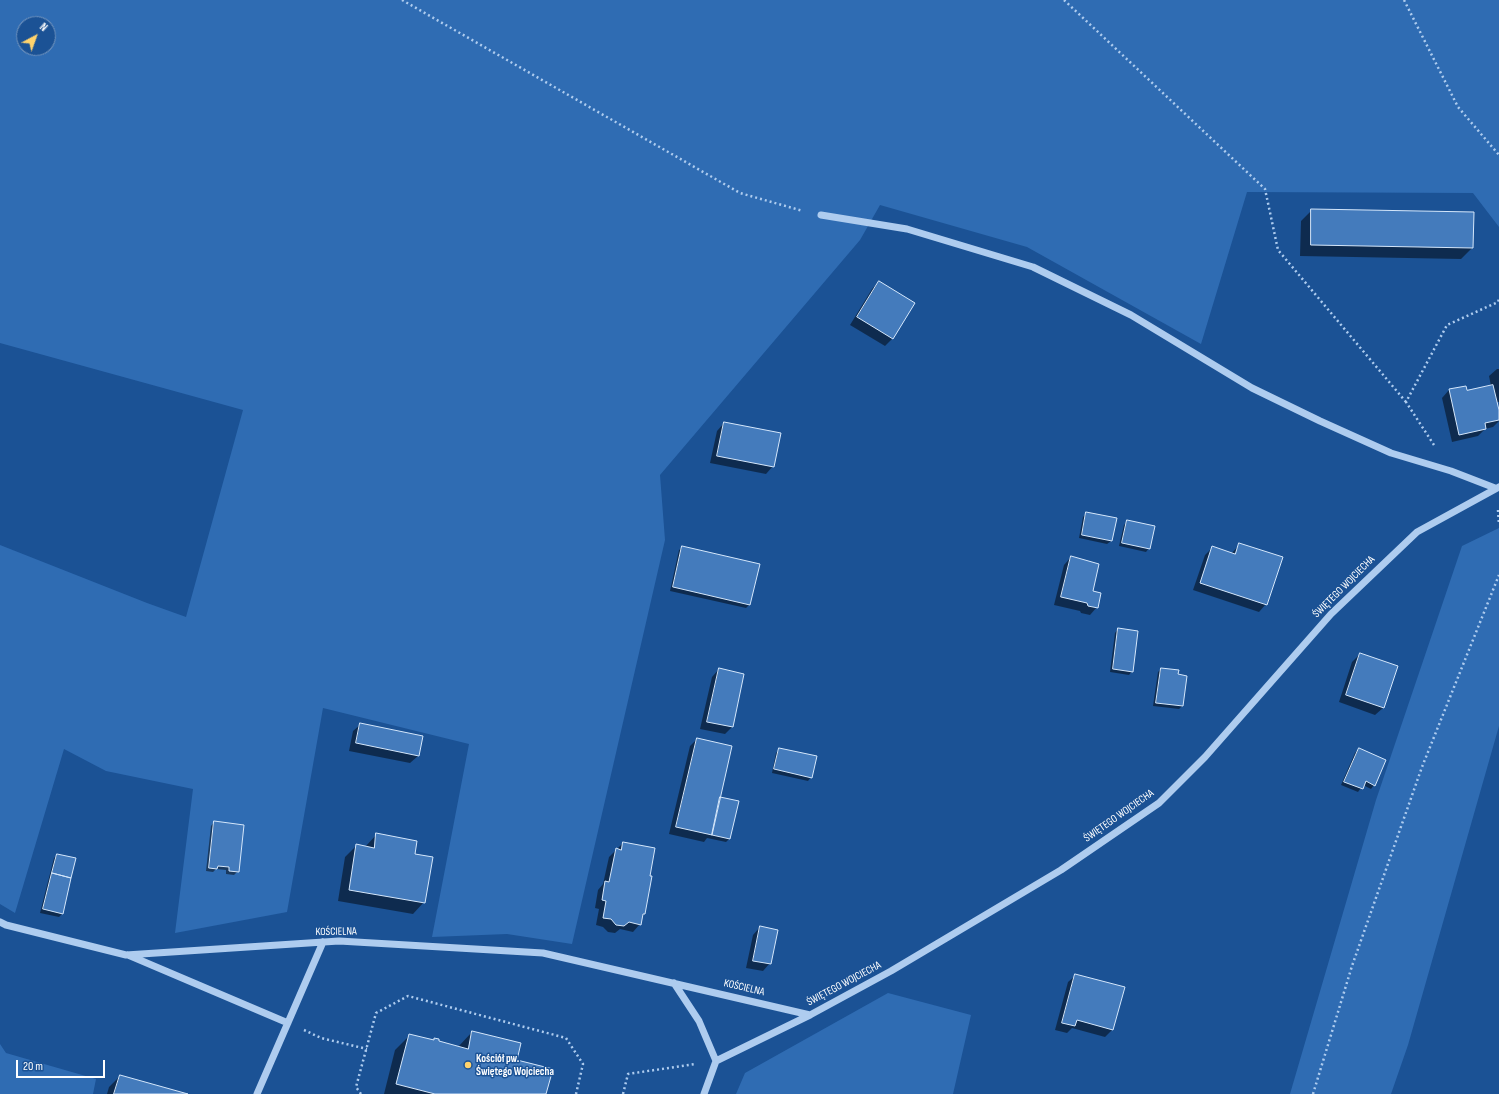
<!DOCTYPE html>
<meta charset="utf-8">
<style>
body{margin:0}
#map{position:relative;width:1499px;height:1094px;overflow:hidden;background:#1b5295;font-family:"Sofia Sans Condensed",sans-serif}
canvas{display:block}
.north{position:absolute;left:16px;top:16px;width:40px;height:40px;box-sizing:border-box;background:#1b5295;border:1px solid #7697bf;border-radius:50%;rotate:41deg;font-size:11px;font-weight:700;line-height:16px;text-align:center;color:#fff}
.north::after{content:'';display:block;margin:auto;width:14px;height:18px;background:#ffd36d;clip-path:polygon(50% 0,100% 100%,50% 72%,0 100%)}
.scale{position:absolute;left:16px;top:1060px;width:89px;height:18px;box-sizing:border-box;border:2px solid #fff;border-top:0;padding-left:5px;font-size:12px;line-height:14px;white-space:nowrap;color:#fff;-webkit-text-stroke:3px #1b5295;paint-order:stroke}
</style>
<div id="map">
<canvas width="1499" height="1094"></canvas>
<div class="north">N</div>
<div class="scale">20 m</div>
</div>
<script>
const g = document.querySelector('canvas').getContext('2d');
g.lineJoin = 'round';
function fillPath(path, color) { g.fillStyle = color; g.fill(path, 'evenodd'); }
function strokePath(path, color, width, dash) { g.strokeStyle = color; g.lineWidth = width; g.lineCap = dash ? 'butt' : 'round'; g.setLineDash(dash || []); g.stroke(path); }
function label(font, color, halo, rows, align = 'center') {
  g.font = font + ' "Sofia Sans Condensed",sans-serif'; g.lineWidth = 3; g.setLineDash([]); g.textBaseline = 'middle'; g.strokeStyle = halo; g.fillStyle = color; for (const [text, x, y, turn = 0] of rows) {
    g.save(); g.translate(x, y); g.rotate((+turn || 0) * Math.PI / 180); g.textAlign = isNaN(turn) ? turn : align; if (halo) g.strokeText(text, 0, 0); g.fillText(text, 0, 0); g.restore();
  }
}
fillPath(new Path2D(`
 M0 0H1499V227L1473 193 1247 192 1201 344 1027 247 880 205 860 240 660 475 665 540 572 944 507 934 432 937 469 744 323 708 287 912 175 933 193 789 106 771 64 749 15 913 0 904V545L147 603 186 617 243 410 0 343ZM24 24H48V48H24Z
 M1499 528V726L1408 1045 1391 1094H1290L1376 800 1462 546Z
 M888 993 971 1015 953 1094H736L745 1073Z
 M0 1044 6 1053 96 1079 93 1094H0Z`), '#2f6cb3');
fillPath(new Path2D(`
 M1312 210 1472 248 1461 259 1300 256 1301 221Z
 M879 282 893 338 885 346 850 325 872 289Z
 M1497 369H1499V402H1496L1499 421 1493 427 1485 429 1478 436 1452 442 1442 398 1449 390 1466 387 1467 392 1491 386 1489 376Z
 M724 423 773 466 766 474 710 463 717 431Z
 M1087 513 1111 541 1107 544 1079 538 1083 517Z
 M1127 522 1149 548 1146 552 1119 546 1124 525Z
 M1240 544 1266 604 1259 612 1193 590 1205 555 1212 548 1231 554Z
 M683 547 759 565 749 605 746 608 670 591 679 550Z
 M1071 557 1091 592 1097 607 1090 615 1081 613 1080 611 1054 605 1064 565Z
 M1118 629 1132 671 1129 675 1110 672 1115 633Z
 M1360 654 1397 667 1383 708 1375 715 1339 702 1352 662Z
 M719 669 743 675 732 727 725 734 700 729 712 677Z
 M1161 669 1186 677 1182 706 1179 709 1153 706 1158 672Z
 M361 724 418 756 410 763 349 751 353 731Z
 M697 739 719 798 738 802 729 839 726 842 707 838 704 842 669 834 690 746Z
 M780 749 811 777 808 781 772 773 776 753Z
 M1359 749 1374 785 1371 789 1363 785 1358 792 1341 785 1355 753Z
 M214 822 238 871 234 875 226 874V870L216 869 213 872 206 871 211 826Z
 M377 834 414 855 424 902 413 914 338 901 345 857 356 846 365 847Z
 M623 843 644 914 642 916 640 924 633 932 620 929 615 933 608 932 603 927 596 925 599 909 595 908 598 890 603 884 609 857Z
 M57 855 62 914 59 917 40 913 54 858Z
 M760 927 770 963 763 971 746 968 753 935Z
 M1076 975 1112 1030 1105 1037 1072 1028 1067 1033 1055 1030 1068 982Z
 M472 1032 516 1061 545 1094H384L395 1050 410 1035 432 1041 435 1039 438 1042 458 1047Z
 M120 1076 184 1094H107L109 1087Z`), '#0007');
const building = new Path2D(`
 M1311 209 1474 212 1473 248 1311 245Z
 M879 281 915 303 893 339 857 317Z
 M1493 385 1499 410V420L1485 423 1486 429 1459 435 1449 389 1466 386 1467 390Z
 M724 422 781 433 774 467 717 456Z
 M1086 512 1117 518 1112 541 1082 535Z
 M1127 520 1155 526 1150 549 1122 543Z
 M1239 543 1283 557 1267 605 1200 583 1212 546 1235 554Z
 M682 546 760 564 750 605 673 587Z
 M1071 556 1099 564 1093 591 1101 593 1098 608 1088 606 1087 603 1061 597Z
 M1118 628 1138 631 1133 672 1113 669Z
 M1360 653 1398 666 1384 708 1346 695Z
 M719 668 744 674 733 727 707 722Z
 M1161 668 1179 670 1178 674 1187 676 1183 706 1156 703Z
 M360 723 423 736 419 756 356 743Z
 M697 738 732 746 712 835 676 827Z
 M779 748 817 756 812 778 774 769Z
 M1359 748 1386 760 1375 786 1366 781 1363 789 1344 782Z
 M720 797 739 801 730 839 712 835Z
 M214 821 244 825 239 872 229 871V867L218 866 217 869 209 868Z
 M376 833 417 841 415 854 433 857 425 903 349 890 356 844 374 848Z
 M623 842 655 848 650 876H652L645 914H643L641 925 629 922 624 926 616 925 611 919 603 918 606 901 602 900 605 881 609 882 616 848 621 850Z
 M57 854 76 858 71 878 52 873Z
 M52 873 71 878 63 914 43 909Z
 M760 926 778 930 771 964 753 961Z
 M1075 974 1125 987 1113 1030 1077 1020 1075 1026 1062 1023Z
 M472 1031 521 1043 517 1060 553 1069 546 1094H435L396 1084 409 1034 434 1040V1038L439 1039V1041L468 1049Z
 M120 1075 188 1094H114Z`);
fillPath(building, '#447bbc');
strokePath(building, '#d5e7fb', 1);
strokePath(new Path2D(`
 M402 0 740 193 803 211
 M1064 0 1265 189 1278 250 1406 402
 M1404 0 1458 107 1499 155
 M1434 445 1406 402 1447 325 1498 302 1499 299
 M1498 510 1499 525
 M304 1030 321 1038 367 1049
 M361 1094 356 1087 376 1013 408 996 566 1038 583 1064 576 1094
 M623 1094 628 1074 695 1064
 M1313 1094 1352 966 1422 767 1499 575`), '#aeccef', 2.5, [2, 3]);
strokePath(new Path2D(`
 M821 215 907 229 1033 267 1131 315 1252 388 1320 421 1391 453 1451 471 1495 488
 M0 922 6 925 126 955 339 941 543 953 810 1015
 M128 955 288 1023
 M674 983 699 1021 716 1061
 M257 1094 323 942
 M704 1094 716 1061 810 1015 891 971 1061 870 1159 803 1205 757 1331 614 1417 532 1499 487`), '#aeccef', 7);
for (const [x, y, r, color] of [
 [468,1065,4,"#ffd36d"]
]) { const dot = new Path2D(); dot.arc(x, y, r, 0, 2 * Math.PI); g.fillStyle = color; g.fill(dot); strokePath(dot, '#1b5295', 1.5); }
label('11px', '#fff', '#1b5295', [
 ["ŚWIĘTEGO WOJCIECHA",1344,587,-45],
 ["ŚWIĘTEGO WOJCIECHA",1119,816,-35],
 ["KOŚCIELNA",336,932,-1],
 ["ŚWIĘTEGO WOJCIECHA",844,984,-28],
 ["KOŚCIELNA",744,988,13]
]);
label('bold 11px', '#fff', '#1b5295', [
 ["Kościół pw.",476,1059],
 ["Świętego Wojciecha",476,1072]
], 'left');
</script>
